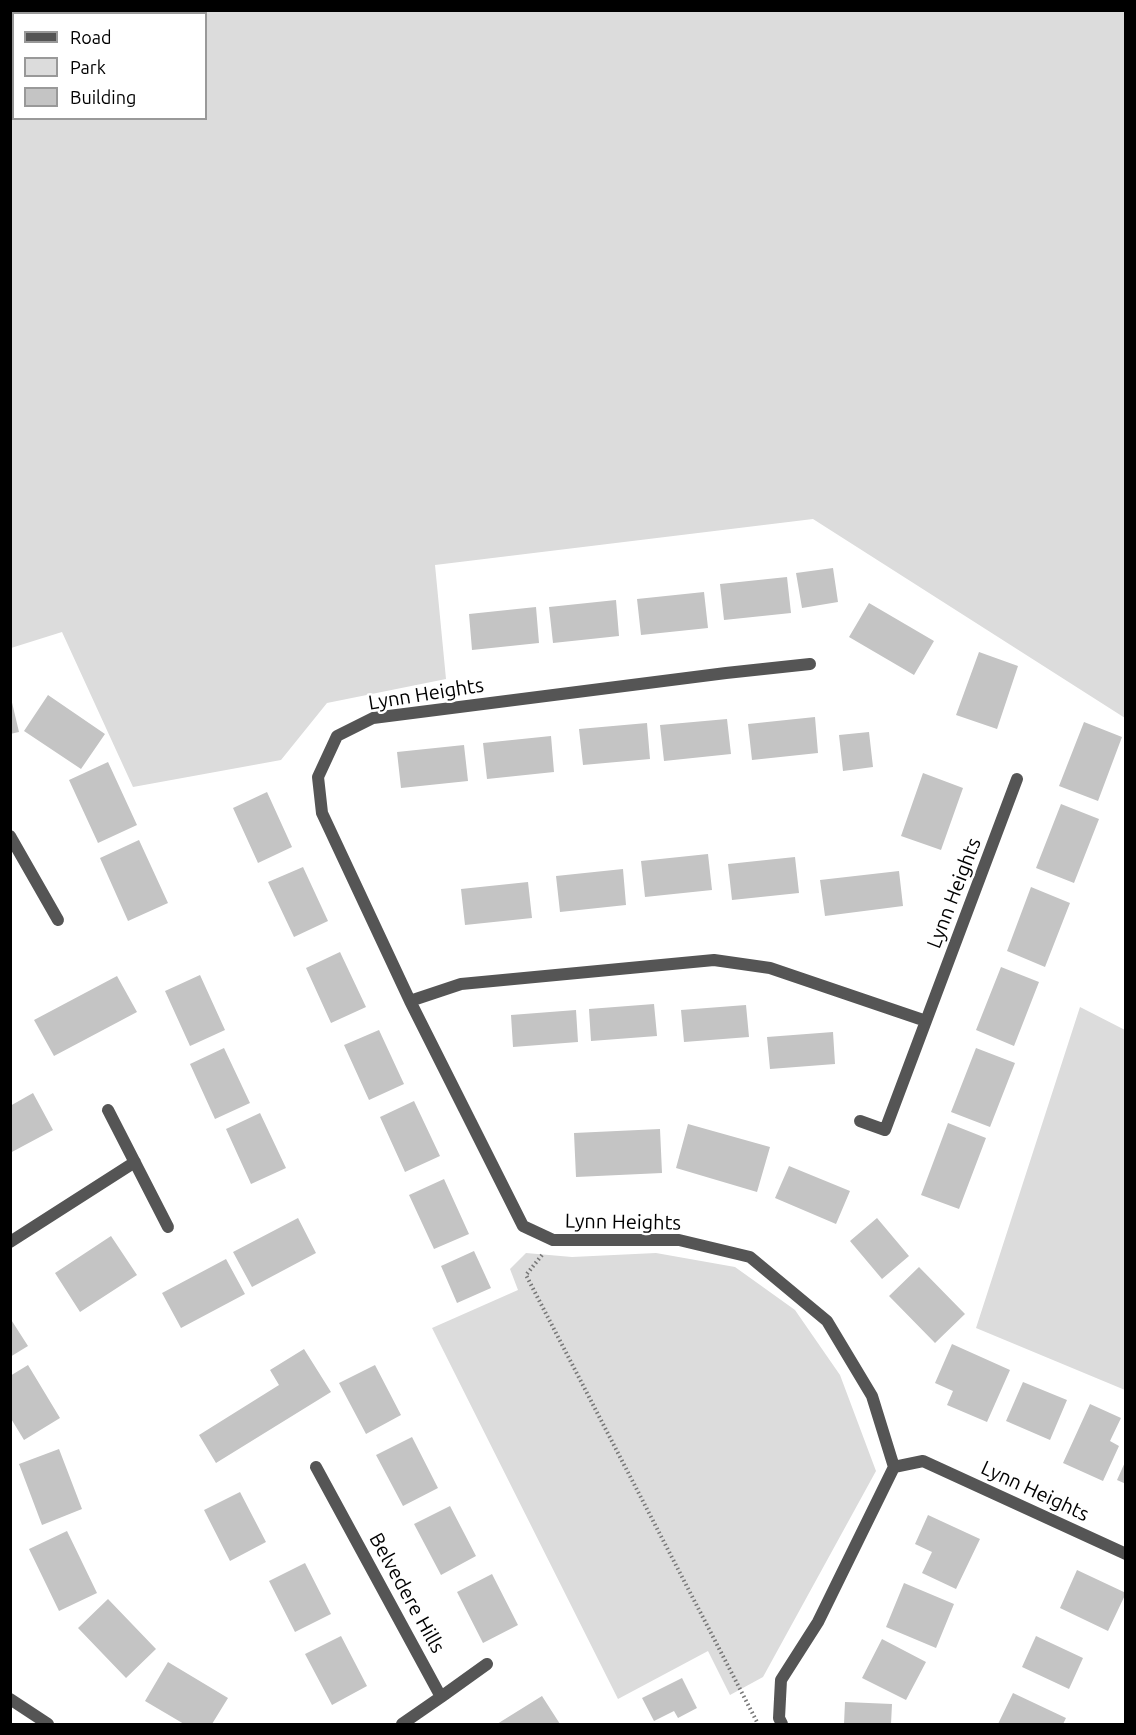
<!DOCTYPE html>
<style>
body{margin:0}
#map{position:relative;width:1136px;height:1735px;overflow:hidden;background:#fff;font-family:Ubuntu,sans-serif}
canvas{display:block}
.frame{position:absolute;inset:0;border:12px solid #000;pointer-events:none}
.legend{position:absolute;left:12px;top:12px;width:195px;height:108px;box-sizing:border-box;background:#fff;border:2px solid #999;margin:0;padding:8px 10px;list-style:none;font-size:18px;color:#000}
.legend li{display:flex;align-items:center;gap:12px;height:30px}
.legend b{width:30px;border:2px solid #999}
</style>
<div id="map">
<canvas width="1136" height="1735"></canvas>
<div class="frame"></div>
<ul class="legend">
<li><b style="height:8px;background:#555"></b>Road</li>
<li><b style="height:16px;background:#dcdcdc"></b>Park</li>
<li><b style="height:16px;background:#c4c4c4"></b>Building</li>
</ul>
</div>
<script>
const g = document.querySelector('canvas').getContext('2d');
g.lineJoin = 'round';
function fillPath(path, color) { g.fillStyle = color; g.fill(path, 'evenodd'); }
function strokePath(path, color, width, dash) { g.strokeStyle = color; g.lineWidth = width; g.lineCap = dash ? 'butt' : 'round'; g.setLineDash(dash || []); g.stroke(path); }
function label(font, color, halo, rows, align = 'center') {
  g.font = font + ' Ubuntu,sans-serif'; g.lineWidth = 5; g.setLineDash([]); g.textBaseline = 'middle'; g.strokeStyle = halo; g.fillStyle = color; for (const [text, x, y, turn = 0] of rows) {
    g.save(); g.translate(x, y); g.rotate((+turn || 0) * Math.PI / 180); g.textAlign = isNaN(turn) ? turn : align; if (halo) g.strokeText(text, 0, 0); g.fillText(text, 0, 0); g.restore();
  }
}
fillPath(new Path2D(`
 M10 11H1125V718L813 519 435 565 446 679 327 703 281 760 133 787 62 632 11 648ZM14 14H206V118H14Z
 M1080 1007 1125 1030V1390L976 1328Z
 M526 1253 572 1257 656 1253 735 1267 795 1310 840 1375 876 1471 763 1677 730 1695 708 1651 618 1699 432 1328 518 1290 510 1269Z`), '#dcdcdc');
fillPath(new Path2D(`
 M833 568 838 602 802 608 796 573Z
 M787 577 791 613 724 620 720 584Z
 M704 592 708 628 641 635 637 599Z
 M616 600 619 636 553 643 549 607Z
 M869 603 934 641 914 675 849 637Z
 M536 607 539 643 472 650 469 614Z
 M979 652 1018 666 997 729 956 715Z
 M10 694 19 732 10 734Z
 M48 695 105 734 81 769 24 731Z
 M815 717 818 753 752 760 748 724Z
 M727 719 731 754 664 761 660 725Z
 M1084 722 1122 737 1098 801 1059 786Z
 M647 723 650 759 583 765 579 729Z
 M869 732 873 767 843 771 839 735Z
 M551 736 554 772 487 779 483 743Z
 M464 745 468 781 401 788 397 752Z
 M108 762 137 825 98 843 69 780Z
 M923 773 963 788 941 850 901 836Z
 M267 792 292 847 258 863 233 808Z
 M1061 804 1099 819 1074 883 1036 868Z
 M139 840 168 903 128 921 100 858Z
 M708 854 712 890 645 897 641 861Z
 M795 857 799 893 732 900 728 864Z
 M303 867 328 921 294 937 268 882Z
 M623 869 626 905 560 912 556 876Z
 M899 871 903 906 825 916 820 880Z
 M528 882 532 918 465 925 461 889Z
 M1031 887 1070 903 1045 967 1007 951Z
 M340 952 366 1007 331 1023 306 968Z
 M1001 967 1039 982 1014 1046 976 1030Z
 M200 975 225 1030 190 1046 165 991Z
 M117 976 137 1012 54 1056 34 1020Z
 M654 1004 657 1036 591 1041 589 1009Z
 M746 1005 749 1037 684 1042 681 1010Z
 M576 1010 578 1042 513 1047 511 1015Z
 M379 1030 404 1084 369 1100 344 1045Z
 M833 1032 835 1064 770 1069 767 1037Z
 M224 1048 250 1103 215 1119 190 1064Z
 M976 1048 1015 1063 990 1127 951 1112Z
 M33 1093 53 1130 10 1153V1106Z
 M414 1101 440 1156 405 1172 380 1117Z
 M260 1113 286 1168 251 1184 226 1129Z
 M948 1123 986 1138 959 1209 921 1195Z
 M688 1124 770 1147 757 1192 676 1168Z
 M660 1129 662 1173 576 1177 574 1133Z
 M789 1166 850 1191 836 1224 775 1198Z
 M444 1179 469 1234 434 1249 409 1195Z
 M298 1218 316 1253 252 1287 233 1252Z
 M877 1218 909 1256 882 1279 850 1241Z
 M111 1236 137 1275 80 1312 55 1273Z
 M474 1251 491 1288 457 1303 441 1266Z
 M226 1259 245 1294 181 1328 162 1293Z
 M919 1267 965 1314 935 1343 889 1296Z
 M10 1318 28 1346 10 1357Z
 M952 1344 1010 1370 987 1422 947 1405 953 1391 935 1383Z
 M304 1349 331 1392 216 1463 199 1435 279 1385 270 1370Z
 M28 1365 60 1418 24 1440 10 1417V1376Z
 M375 1365 401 1415 366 1434 339 1383Z
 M1023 1382 1067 1400 1050 1440 1006 1421Z
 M1090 1404 1121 1418 1110 1441 1119 1446 1103 1481 1063 1463Z
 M412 1437 438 1488 403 1506 376 1455Z
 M59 1449 82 1509 42 1525 19 1464Z
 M1126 1460V1484L1117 1480Z
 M240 1492 266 1542 230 1561 204 1510Z
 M450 1506 476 1556 441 1575 414 1524Z
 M928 1515 980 1539 956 1589 922 1573 932 1552 915 1544Z
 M67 1531 97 1593 59 1611 29 1549Z
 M305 1563 331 1614 295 1632 269 1581Z
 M1077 1570 1126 1593 1108 1631 1060 1608Z
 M492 1574 518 1625 483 1643 457 1592Z
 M904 1583 954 1604 936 1648 886 1627Z
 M108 1599 156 1649 126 1678 78 1628Z
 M341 1636 367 1686 332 1705 305 1654Z
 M1036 1636 1083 1658 1069 1689 1022 1667Z
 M882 1639 926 1662 906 1700 862 1678Z
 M168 1662 228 1698 212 1724H184L145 1701Z
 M682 1678 697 1708 678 1718 674 1711 654 1721 642 1698Z
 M1013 1693 1066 1718 1063 1724H998Z
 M542 1696 560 1724H497Z
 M845 1702 892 1704 891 1724H844Z`), '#c4c4c4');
strokePath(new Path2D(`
 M542 1255 526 1275 757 1722`), '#777', 4, [1.5, 3]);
strokePath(new Path2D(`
 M10 836 58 920
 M410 1001 461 984 714 960 770 968 926 1021
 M108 1110 168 1227
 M860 1121 885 1130 1017 779
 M10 1242 135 1162
 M316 1467 441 1697 402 1724
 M894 1467 923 1461 1126 1554
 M441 1697 487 1664
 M10 1699 48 1724
 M782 1724 779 1718 781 1680 818 1622 894 1467 872 1396 827 1321 750 1257 679 1240H553L523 1226 410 1001 322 813 318 777 337 736 373 718 726 673 810 664`), '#555', 12);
label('20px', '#000', '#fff', [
 ["Lynn Heights",426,694,-9],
 ["Lynn Heights",954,893,-69],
 ["Lynn Heights",623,1222,1],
 ["Lynn Heights",1035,1491,25],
 ["Belvedere Hills",407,1593,61]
]);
</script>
